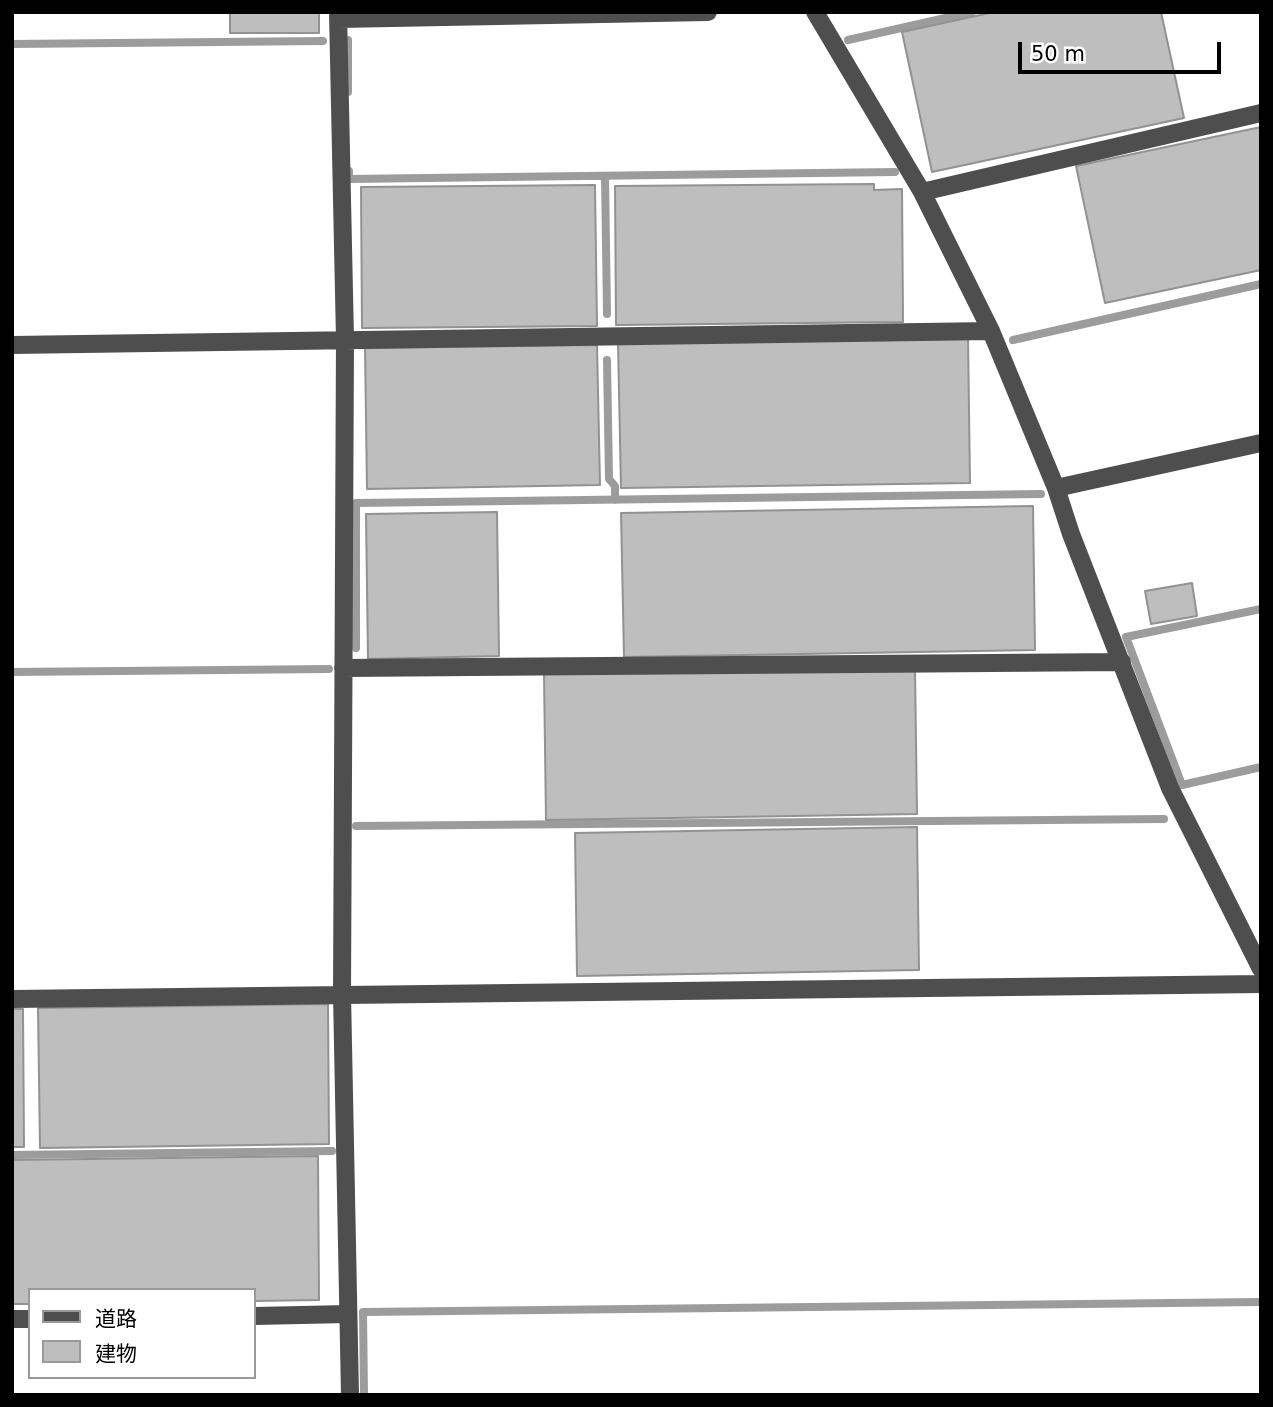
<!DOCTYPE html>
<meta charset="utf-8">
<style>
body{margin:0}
#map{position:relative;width:1273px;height:1407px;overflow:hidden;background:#fff;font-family:"DejaVu Sans","Noto Sans JP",sans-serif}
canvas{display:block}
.frame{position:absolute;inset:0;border:14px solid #000;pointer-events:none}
.legend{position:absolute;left:28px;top:1288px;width:228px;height:91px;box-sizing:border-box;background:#fff;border:2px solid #999;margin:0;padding:9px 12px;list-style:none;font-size:21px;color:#000}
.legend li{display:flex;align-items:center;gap:14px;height:35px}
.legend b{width:35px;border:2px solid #999}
.scale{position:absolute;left:1018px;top:42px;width:203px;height:32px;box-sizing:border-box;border:4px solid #000;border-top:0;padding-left:9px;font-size:21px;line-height:24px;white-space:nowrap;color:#000;-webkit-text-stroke:5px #fff;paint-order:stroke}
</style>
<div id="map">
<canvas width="1273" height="1407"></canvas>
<div class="frame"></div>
<ul class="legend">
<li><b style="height:9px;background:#4e4e4e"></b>道路</li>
<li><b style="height:19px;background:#bebebe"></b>建物</li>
</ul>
<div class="scale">50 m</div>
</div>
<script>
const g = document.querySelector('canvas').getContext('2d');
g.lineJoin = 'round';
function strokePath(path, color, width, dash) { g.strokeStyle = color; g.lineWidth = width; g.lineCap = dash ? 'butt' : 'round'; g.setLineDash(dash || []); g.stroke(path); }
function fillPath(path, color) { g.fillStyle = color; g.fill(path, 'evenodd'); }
strokePath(new Path2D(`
 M348 40V92
 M848 40 972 12
 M12 44 323 41
 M349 171V179L895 172
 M605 176 607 314
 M1013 340 1261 284
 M607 360 609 479 615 486V500
 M1261 609 1126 637 1182 785 1261 767
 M356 648V503L1041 494
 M12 672 329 669
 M356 826 1164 819
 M12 1155 332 1151
 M364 1395 363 1312 1261 1302`), '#9c9c9c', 8);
const building = new Path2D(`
 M230 12H319V33H230Z
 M994 12H1161L1184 118 932 172 902 32Z
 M1261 127V270L1105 303 1076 166Z
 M874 184V190L902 189 903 322 616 325 615 186Z
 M595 185 597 326 362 328 361 187Z
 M968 337 970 483 621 488 618 343Z
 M597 345 600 485 367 489 365 348Z
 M1033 506 1035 650 624 657 621 513Z
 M497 512 499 656 368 659 366 514Z
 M1192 583 1197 616 1151 624 1145 591Z
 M915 669 917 814 546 820 544 674Z
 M917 827 919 970 577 976 575 833Z
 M328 1004 329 1144 40 1148 38 1008Z
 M12 1009H23L24 1147H12Z
 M318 1156 319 1300 254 1301V1290H30V1304H12V1160Z`);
fillPath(building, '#bebebe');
strokePath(building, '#929292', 2);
strokePath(new Path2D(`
 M338 12 345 339 342 994 350 1395
 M815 12 922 192 991 331 1056 488 1071 534 1170 788 1261 969
 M339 19 708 12
 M922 192 1261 113
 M12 345 991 331
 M1056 488 1261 443
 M343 668 1122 662
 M12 999 1261 984
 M254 1316 348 1314
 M12 1319H30`), '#4e4e4e', 18);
</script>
